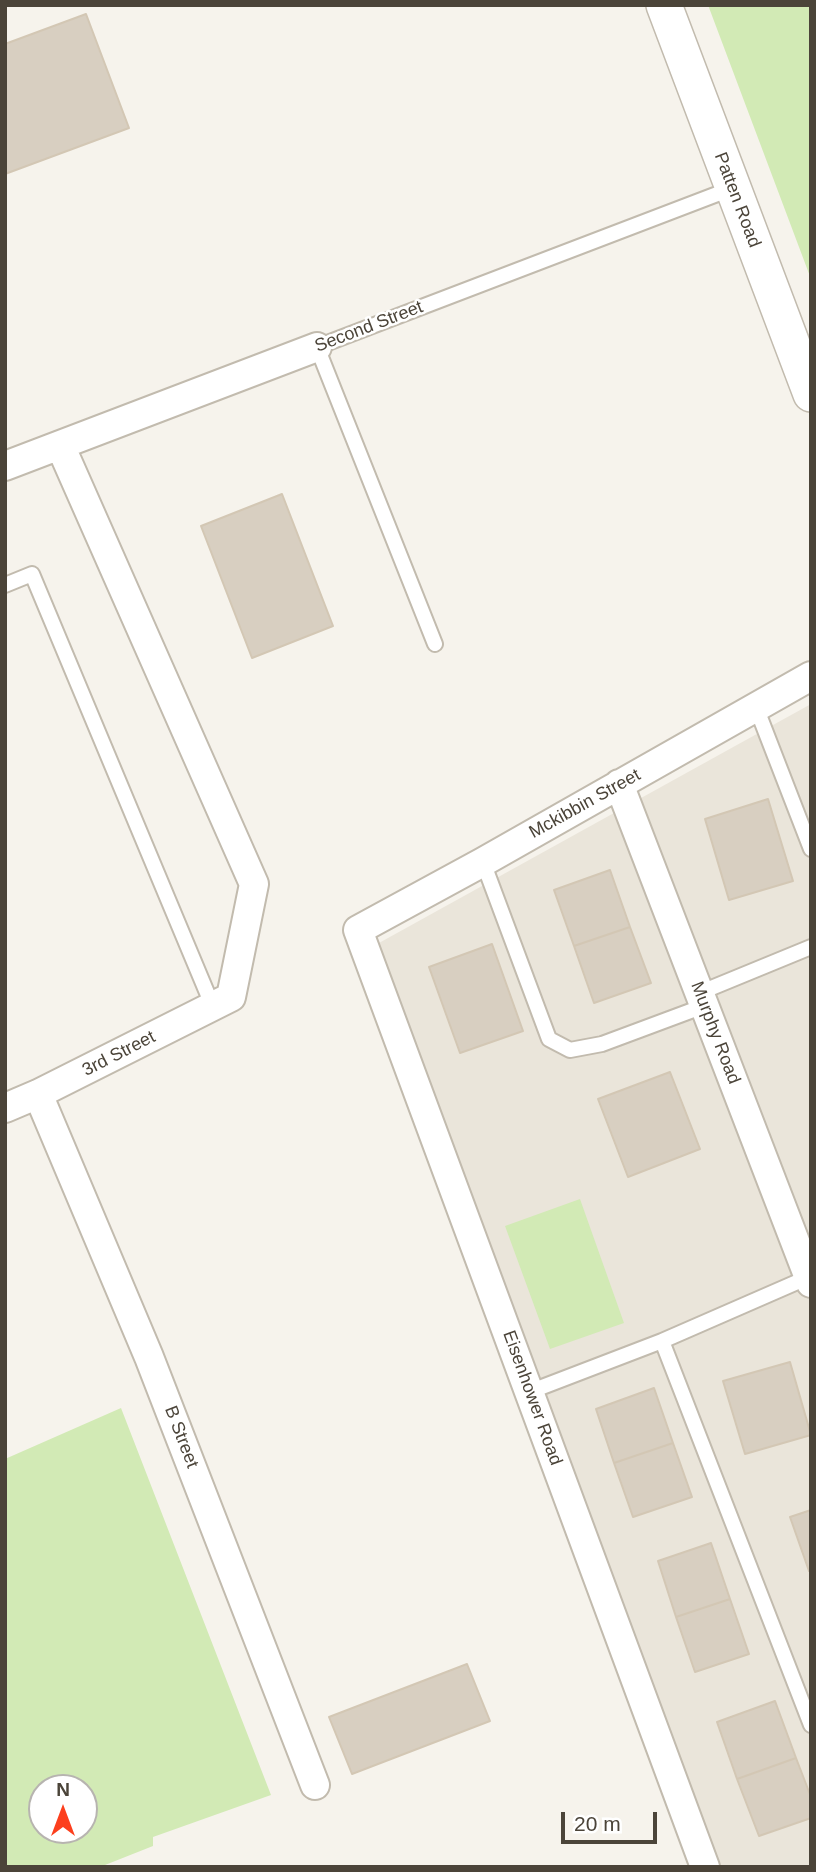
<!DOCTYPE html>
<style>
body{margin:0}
#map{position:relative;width:816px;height:1872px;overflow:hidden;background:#f6f3ec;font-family:Helvetica,sans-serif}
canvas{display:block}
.frame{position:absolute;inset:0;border:7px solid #4b4439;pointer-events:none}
.north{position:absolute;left:28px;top:1774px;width:70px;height:70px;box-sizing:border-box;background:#fff;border:2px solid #b7b4b0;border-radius:50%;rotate:0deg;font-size:19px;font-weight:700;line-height:28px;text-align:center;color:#4b4439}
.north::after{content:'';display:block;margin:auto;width:24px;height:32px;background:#fc3f1d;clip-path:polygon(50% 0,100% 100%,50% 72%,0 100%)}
.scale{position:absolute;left:561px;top:1812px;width:96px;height:32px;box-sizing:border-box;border:4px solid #4b4439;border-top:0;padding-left:9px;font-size:21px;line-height:24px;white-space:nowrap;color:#4b4439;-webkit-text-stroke:5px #fff;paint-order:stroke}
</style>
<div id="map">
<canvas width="816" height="1872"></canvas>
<div class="frame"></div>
<div class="north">N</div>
<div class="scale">20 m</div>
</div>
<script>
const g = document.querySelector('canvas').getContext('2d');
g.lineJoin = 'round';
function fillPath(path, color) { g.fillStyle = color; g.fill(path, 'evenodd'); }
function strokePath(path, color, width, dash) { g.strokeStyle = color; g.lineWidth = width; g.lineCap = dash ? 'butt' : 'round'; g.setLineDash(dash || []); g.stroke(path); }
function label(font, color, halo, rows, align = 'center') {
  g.font = font + ' Helvetica,sans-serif'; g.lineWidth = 5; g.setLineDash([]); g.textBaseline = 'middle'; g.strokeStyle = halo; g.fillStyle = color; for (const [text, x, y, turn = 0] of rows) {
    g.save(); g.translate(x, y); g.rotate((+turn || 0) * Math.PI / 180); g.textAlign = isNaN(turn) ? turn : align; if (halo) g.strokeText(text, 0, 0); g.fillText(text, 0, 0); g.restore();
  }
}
fillPath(new Path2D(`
 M811 704V1867H720L380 967 377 954 379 943Z`), '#eae5da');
fillPath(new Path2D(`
 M708 5H811V279Z
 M580 1199 624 1323 550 1349 505 1226Z
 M121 1408 271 1795 153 1837V1846L100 1867H5V1459ZM42 1788H84V1830H42Z`), '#d2eab5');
const building = new Path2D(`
 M86 14 129 128 5 174V44Z
 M282 494 333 626 252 658 201 526Z
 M768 799 793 881 729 900 705 819Z
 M610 870 630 927 574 946 554 890Z
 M630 927 651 983 594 1003 574 946Z
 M492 944 523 1031 460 1053 429 967Z
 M670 1072 700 1149 628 1177 598 1099Z
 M790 1362 811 1435 745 1454 723 1381Z
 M654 1388 673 1443 614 1463 596 1409Z
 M673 1443 692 1497 633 1517 614 1463Z
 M811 1510V1570L809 1571 790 1517Z
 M711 1543 730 1599 676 1617 658 1561Z
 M730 1599 749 1654 695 1672 676 1617Z
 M467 1664 490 1721 352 1774 329 1717Z
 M775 1701 796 1758 737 1779 717 1722Z
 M796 1758 811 1797V1818L759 1836 737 1779Z`);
fillPath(building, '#d8cfc1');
strokePath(building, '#d3c7b4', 2);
const service = new Path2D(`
 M5 585 32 574 213 1007
 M435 644 317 347 733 188
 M756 707 811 849
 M483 862 549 1039 570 1050 602 1044 704 1006
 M699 993 811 947
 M662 1341 811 1725
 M529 1392 662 1341 811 1276`);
const minor = new Path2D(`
 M5 466 317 347
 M619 784 811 1283
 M38 1094 149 1357 315 1785
 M5 1108 38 1094 231 997 254 884 60 445
 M705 1867 358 930 483 862 811 676`);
const tertiary = new Path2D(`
 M664 5 811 394`);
strokePath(service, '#c2bbae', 18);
strokePath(minor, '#c2bbae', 32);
strokePath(tertiary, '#c2bbae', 38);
strokePath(service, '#fff', 14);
strokePath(minor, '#fff', 28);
strokePath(tertiary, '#fff', 35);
label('18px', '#4b4439', '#fff', [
 ["Patten Road",737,200,69],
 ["Second Street",369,327,-21],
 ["Mckibbin Street",585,804,-29],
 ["Murphy Road",715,1033,69],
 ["3rd Street",119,1054,-27],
 ["Eisenhower Road",532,1398,70],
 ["B Street",181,1437,69]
]);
</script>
